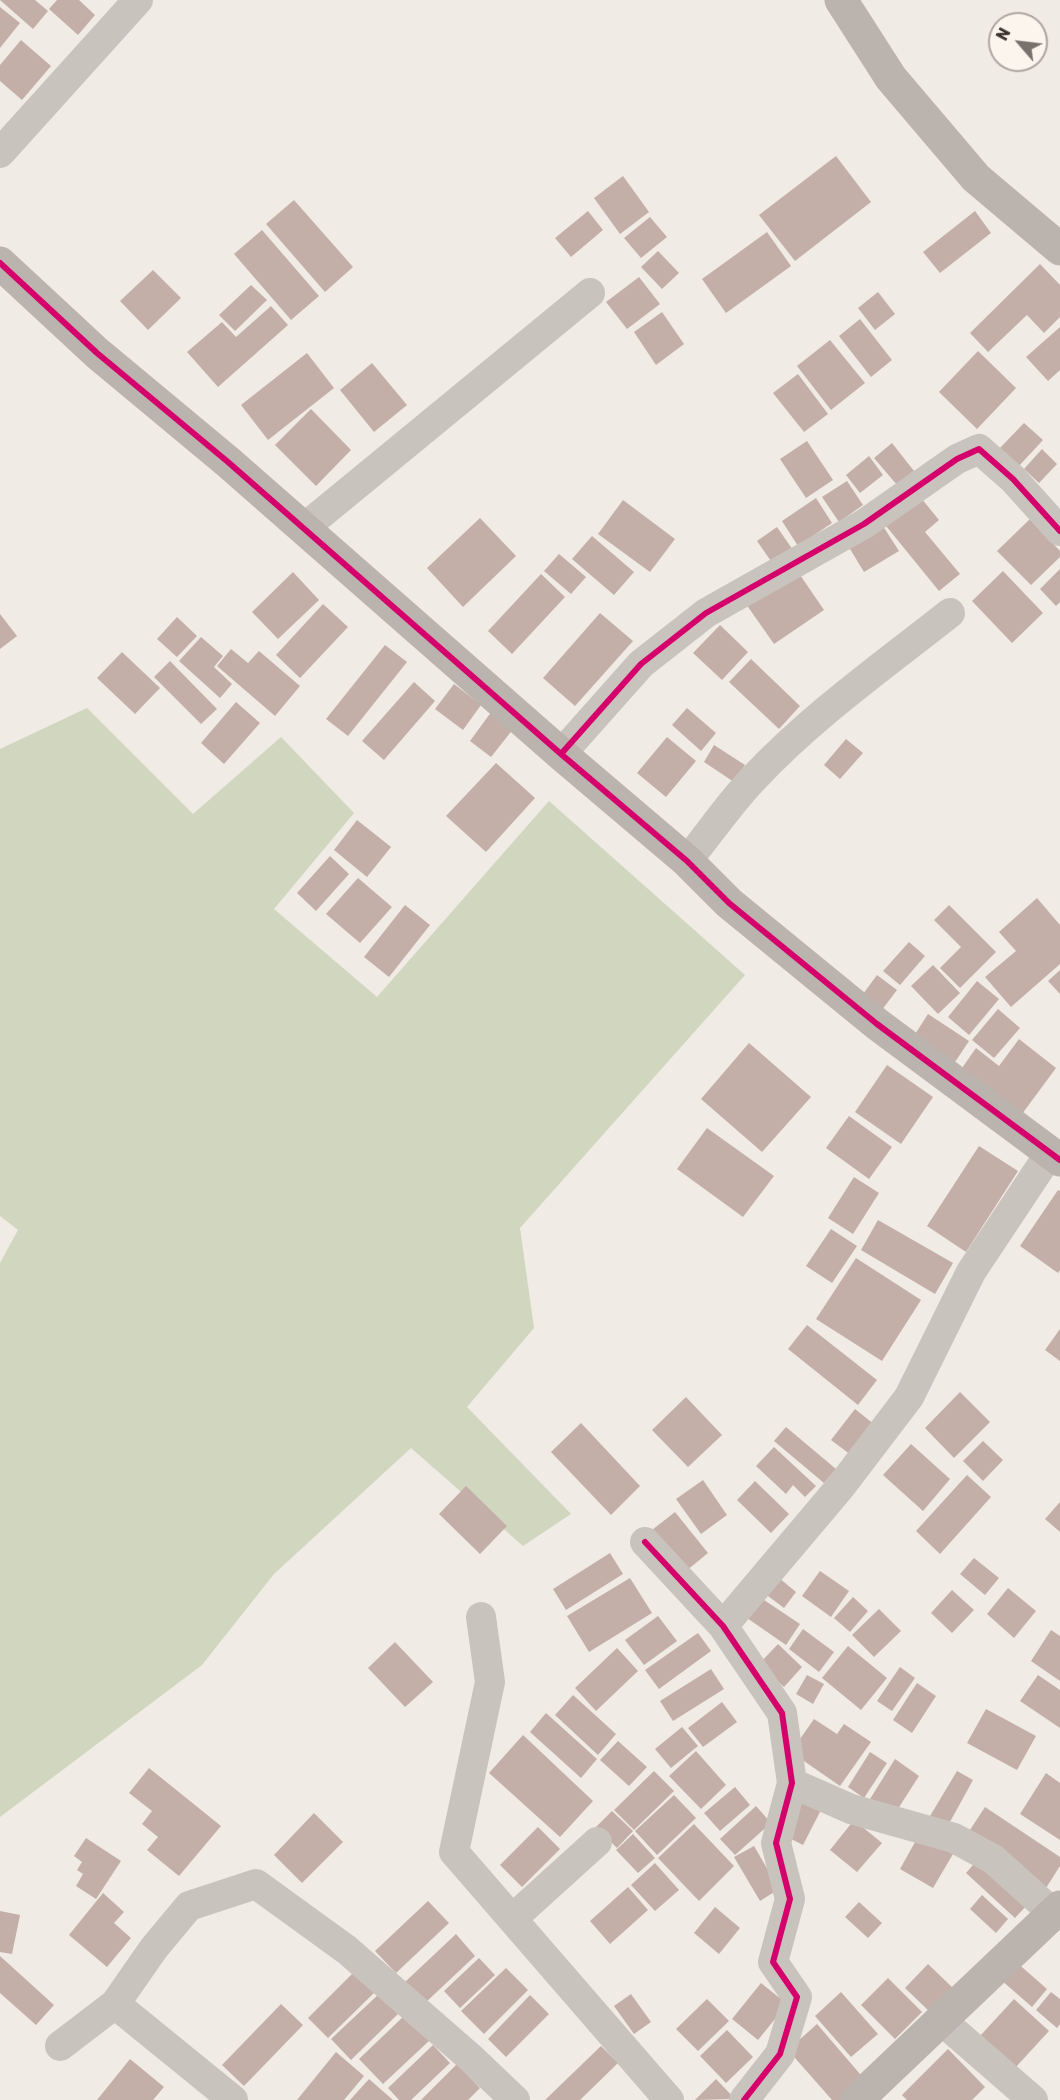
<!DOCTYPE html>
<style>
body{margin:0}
#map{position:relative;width:1060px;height:2100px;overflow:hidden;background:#f0ebe5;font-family:Rubik,sans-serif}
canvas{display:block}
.north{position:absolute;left:988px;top:12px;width:60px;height:60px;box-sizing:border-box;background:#fbf5ee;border:2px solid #aea6a0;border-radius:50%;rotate:298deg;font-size:16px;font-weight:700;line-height:24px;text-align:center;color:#3b302b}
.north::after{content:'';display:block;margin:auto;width:21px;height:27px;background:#7a716c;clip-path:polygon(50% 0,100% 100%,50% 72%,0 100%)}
</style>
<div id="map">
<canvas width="1060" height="2100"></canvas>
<div class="north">N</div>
</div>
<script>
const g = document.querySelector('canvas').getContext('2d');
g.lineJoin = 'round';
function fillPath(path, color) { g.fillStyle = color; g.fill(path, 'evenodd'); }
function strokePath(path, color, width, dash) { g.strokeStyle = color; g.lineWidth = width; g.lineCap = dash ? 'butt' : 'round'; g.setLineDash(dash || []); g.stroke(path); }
fillPath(new Path2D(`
 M87 708 193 814 281 737 354 813 274 909 377 997 549 801 745 975 520 1228 534 1328 467 1407 571 1514 523 1546 411 1448 274 1574 202 1665 0 1817V1263L18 1230 0 1216V749Z`), '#d1d6bf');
fillPath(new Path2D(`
 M0 0H35L48 11 33 29Z
 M57 0H79L95 15 78 35 49 9Z
 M0 7 20 23 0 48Z
 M21 40 51 66 22 100 0 81V65Z
 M836 156 871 202 795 261 759 215Z
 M623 176 649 212 620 234 594 198Z
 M294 200 353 267 325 292 266 224Z
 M588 211 603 230 571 257 555 238Z
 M975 211 991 233 940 273 923 252Z
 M650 217 667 237 641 258 624 238Z
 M262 230 319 296 291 320 234 254Z
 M767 232 791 266 726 313 702 279Z
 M658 251 679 273 662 289 641 267Z
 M1040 264 1060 285V317L1044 333 1027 315 988 352 970 333Z
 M153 270 181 298 148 330 120 301Z
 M639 277 660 304 627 329 606 302Z
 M251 285 267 300 235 331 219 315Z
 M878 292 895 314 875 330 858 308Z
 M271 306 288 325 218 387 187 352 222 322 236 337Z
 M662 312 684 344 656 365 634 332Z
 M860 319 892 360 871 377 839 336Z
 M1060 327V370L1048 381 1026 357Z
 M830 340 865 383 831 410 797 366Z
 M978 351 1016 388 977 429 939 392Z
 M307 353 334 388 268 440 241 405Z
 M372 363 407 405 374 432 340 390Z
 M798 374 828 414 804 432 773 393Z
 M311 409 351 450 316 486 275 445Z
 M1024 423 1043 440 1018 467 999 449Z
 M807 441 833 480 806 498 780 459Z
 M892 443 914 471 897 485 874 458Z
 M1042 449 1057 464 1039 483 1024 469Z
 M869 456 883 475 860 493 846 475Z
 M847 481 863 505 839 522 822 497Z
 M917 493 939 520 925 532 960 574 939 591 882 521Z
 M816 498 832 523 798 546 782 521Z
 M623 500 675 539 650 572 598 534Z
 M480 518 516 556 463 607 427 568Z
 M1030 519 1060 551V557L1031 585 997 551Z
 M881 523 899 551 864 572 847 544Z
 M777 527 793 550 773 564 757 541Z
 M592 536 634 572 614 595 572 559Z
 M559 554 586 577 571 594 544 571Z
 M796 569 824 610 774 644 746 604Z
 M1060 569V602L1056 606 1040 589Z
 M1003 571 1043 613 1012 643 972 601Z
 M293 572 319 600 278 639 252 612Z
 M541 574 565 597 512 654 488 631Z
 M323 604 348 627 300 678 276 655Z
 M600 613 633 641 575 706 543 678Z
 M0 614 17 636 0 649Z
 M177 617 197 636 177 657 157 639Z
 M720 625 748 652 722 680 693 653Z
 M201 637 223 656 214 667 232 684 220 698 179 661Z
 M385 645 407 662 348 736 326 719Z
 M231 649 248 663 259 651 300 686 275 716 217 666Z
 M122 652 160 688 135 714 97 678Z
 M751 659 800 706 779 729 729 682Z
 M170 661 217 709 201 724 154 677Z
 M414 682 435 701 384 760 362 741Z
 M454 684 481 705 463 730 435 709Z
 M236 702 260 723 224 764 201 743Z
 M687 708 716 733 701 751 672 725Z
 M492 711 514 728 491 757 470 741Z
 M667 737 696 761 666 797 637 773Z
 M846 739 863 753 840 779 824 765Z
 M714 745 745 765 734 782 704 762Z
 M496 763 535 798 486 852 446 816Z
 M357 820 391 847 367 877 334 850Z
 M330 856 349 874 316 911 297 893Z
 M358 878 392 907 360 943 326 914Z
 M1037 898 1060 925V964L1011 1007 985 977 1016 951 999 932Z
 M405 905 430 925 389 977 364 957Z
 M949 905 996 952 960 988 940 968 961 947 934 920Z
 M909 942 925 956 900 985 883 971Z
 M933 965 960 993 938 1014 911 986Z
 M1060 970V994L1048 981Z
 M877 975 897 990 878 1015 858 1001Z
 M977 981 999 999 969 1035 948 1017Z
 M998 1009 1020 1028 994 1058 972 1040Z
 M928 1014 969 1041 953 1065 912 1039Z
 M1019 1039 1056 1068 1022 1114 962 1068 976 1048 999 1066Z
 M749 1043 811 1097 762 1152 701 1099Z
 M887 1065 933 1097 901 1144 855 1112Z
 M849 1116 892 1147 869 1179 826 1148Z
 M707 1128 774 1176 743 1217 677 1169Z
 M979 1146 1018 1171 966 1252 927 1226Z
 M854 1177 879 1193 853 1234 828 1218Z
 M1058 1190 1060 1191V1270L1058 1273 1020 1246Z
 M878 1220 953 1263 935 1294 861 1250Z
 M831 1229 857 1246 832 1283 806 1266Z
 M856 1258 921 1300 882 1361 816 1319Z
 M807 1325 877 1380 858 1405 788 1349Z
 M1060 1329V1361L1045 1350Z
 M960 1392 990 1422 954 1458 925 1428Z
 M686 1397 722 1435 688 1467 652 1430Z
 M855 1409 875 1425 851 1455 831 1440Z
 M581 1423 640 1486 611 1515 551 1452Z
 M786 1427 836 1469 824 1483 774 1441Z
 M983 1441 1003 1460 983 1481 963 1461Z
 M911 1444 950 1479 923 1511 883 1475Z
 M774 1447 816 1486 805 1497 793 1485 786 1494 756 1466Z
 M967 1475 991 1497 940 1554 916 1531Z
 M703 1480 727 1515 701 1534 676 1499Z
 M755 1481 789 1514 771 1533 737 1500Z
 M466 1486 507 1526 480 1554 439 1514Z
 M1060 1502V1532L1045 1519Z
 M675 1512 708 1553 686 1571 652 1530Z
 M610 1553 623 1574 566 1610 553 1589Z
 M974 1558 999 1578 985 1595 960 1574Z
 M820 1571 849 1591 831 1617 802 1596Z
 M773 1573 796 1592 784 1608 760 1590Z
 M630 1578 652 1613 589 1652 567 1616Z
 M1008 1588 1036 1611 1014 1638 987 1614Z
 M952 1590 974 1610 952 1633 931 1613Z
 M853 1597 868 1611 850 1632 834 1618Z
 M761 1598 800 1624 786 1645 747 1618Z
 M879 1609 901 1631 874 1657 852 1635Z
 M658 1616 677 1641 644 1665 625 1640Z
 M803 1629 834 1652 819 1672 789 1649Z
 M1051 1630 1060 1636V1681L1031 1661Z
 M698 1633 711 1651 659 1689 645 1670Z
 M395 1642 433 1682 405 1707 368 1668Z
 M778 1644 802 1667 784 1687 759 1664Z
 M848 1646 887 1678 861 1710 822 1678Z
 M617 1648 638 1671 596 1711 575 1688Z
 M900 1667 915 1678 892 1711 877 1701Z
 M711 1669 724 1689 673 1721 660 1701Z
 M807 1675 824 1684 813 1704 796 1694Z
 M1038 1675 1060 1690V1728L1020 1701Z
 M917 1683 936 1696 912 1733 893 1720Z
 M573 1695 616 1734 598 1755 555 1715Z
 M722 1702 737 1722 703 1747 688 1728Z
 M986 1709 1036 1736 1017 1770 967 1743Z
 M546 1713 597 1759 581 1778 530 1732Z
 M814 1719 837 1734 844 1724 871 1742 840 1786 791 1752Z
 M682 1727 698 1746 671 1768 655 1749Z
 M523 1735 593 1801 560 1837 489 1773Z
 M618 1741 647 1767 629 1786 600 1760Z
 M696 1751 726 1785 701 1809 669 1776Z
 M870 1752 887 1763 864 1798 848 1787Z
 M895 1759 919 1776 894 1815 870 1799Z
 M149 1768 221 1826 179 1876 147 1850 158 1837 142 1824 152 1811 129 1793Z
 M654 1771 674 1791 634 1830 614 1810Z
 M957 1771 973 1780 945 1831 927 1821Z
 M1046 1773 1060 1783V1840L1020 1814Z
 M735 1787 750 1805 720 1831 704 1813Z
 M674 1795 696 1818 657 1855 635 1831Z
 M800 1796 822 1808 803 1845 781 1834Z
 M756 1806 771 1823 735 1855 720 1839Z
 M985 1807 1060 1857V1866L1046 1888 966 1836Z
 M612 1811 633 1831 617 1848 596 1827Z
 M314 1813 343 1842 302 1883 274 1855Z
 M854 1820 882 1843 857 1872 830 1850Z
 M694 1824 734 1866 699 1901 658 1858Z
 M538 1827 560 1849 522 1887 500 1865Z
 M633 1834 655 1858 638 1873 616 1850Z
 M919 1835 953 1854 933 1888 900 1869Z
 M86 1838 121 1861 96 1899 76 1886 83 1874 77 1870 82 1862 74 1856Z
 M754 1846 779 1889 760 1901 734 1857Z
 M980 1857 1029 1903 1015 1918 966 1873Z
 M655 1863 679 1890 655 1911 631 1885Z
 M628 1887 648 1910 610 1944 590 1921Z
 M103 1893 124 1912 114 1923 131 1938 107 1967 69 1935Z
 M982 1895 1008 1919 996 1933 970 1909Z
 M428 1901 449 1923 396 1973 375 1951Z
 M859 1902 882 1923 868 1938 845 1917Z
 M715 1907 740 1928 719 1954 694 1933Z
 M0 1911 20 1915 12 1954 0 1952Z
 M456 1934 475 1956 424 2004 404 1983Z
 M0 1956 54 2005 36 2025 0 1993Z
 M479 1958 495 1975 460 2008 444 1991Z
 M1015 1961 1047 1989 1032 2007 1000 1979Z
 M928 1964 954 1989 931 2013 905 1988Z
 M506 1968 528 1990 484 2034 461 2011Z
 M356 1970 376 1991 328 2038 308 2018Z
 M888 1978 922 2012 895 2039 861 2005Z
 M761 1983 787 2004 758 2040 732 2019Z
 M841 1992 878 2034 851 2057 815 2016Z
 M1051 1992 1060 1999V2024L1057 2028 1036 2010Z
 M380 1993 399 2013 351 2060 331 2039Z
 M631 1994 651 2022 634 2034 614 2006Z
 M530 1995 549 2014 506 2057 488 2039Z
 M707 1999 729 2021 698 2051 676 2029Z
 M1014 1999 1049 2031 1015 2068 980 2036Z
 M281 2004 303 2025 244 2086 222 2065Z
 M405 2015 430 2040 383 2084 359 2059Z
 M817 2024 866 2081 844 2100H832L788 2050Z
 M727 2030 753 2057 726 2083 700 2056Z
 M433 2045 450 2063 411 2100H399L388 2088Z
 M601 2046 618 2063 580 2100H545Z
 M948 2049 985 2087 972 2100H907L902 2095Z
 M336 2052 364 2076 344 2100H297Z
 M130 2059 164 2087 153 2100H97Z
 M457 2064 480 2088 468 2100H421Z
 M369 2079 393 2100H350Z
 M716 2079 735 2099 695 2100Z`), '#c3afa7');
strokePath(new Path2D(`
 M0 153 138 0
 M304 528 590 293
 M561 754 641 664 706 613 864 524 957 459 979 449 1013 479 1060 531
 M687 861C709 834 729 804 753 779 812 716 883 666 950 613
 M645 1542 723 1626 782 1713 792 1783 776 1843 790 1899 773 1962 797 1997 780 2054 744 2100
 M481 1617 490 1682 454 1852 669 2100
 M723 1626 842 1485 909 1397 971 1272 1050 1153
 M792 1783 851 1809 954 1838 993 1859 1053 1913
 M512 1919 597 1842
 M115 2004 233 2100
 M941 2020 1033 2100
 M60 2046 115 2004 154 1948 189 1906 256 1884 347 1950 472 2059 515 2100`), '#c9c3be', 30);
strokePath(new Path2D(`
 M841 0 891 78 976 178 1060 249
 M0 263 97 353 228 462 561 754 687 861 729 903 877 1024 1060 1160
 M857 2100 1060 1907`), '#bab3ae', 33);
strokePath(new Path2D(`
 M0 263 97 353 228 462 561 754 687 861 729 903 877 1024 1060 1160
 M561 754 641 664 706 613 864 524 957 459 979 449 1013 479 1060 531
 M645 1542 723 1626 782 1713 792 1783 776 1843 790 1899 773 1962 797 1997 780 2054 744 2100`), '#d6006c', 6);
</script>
